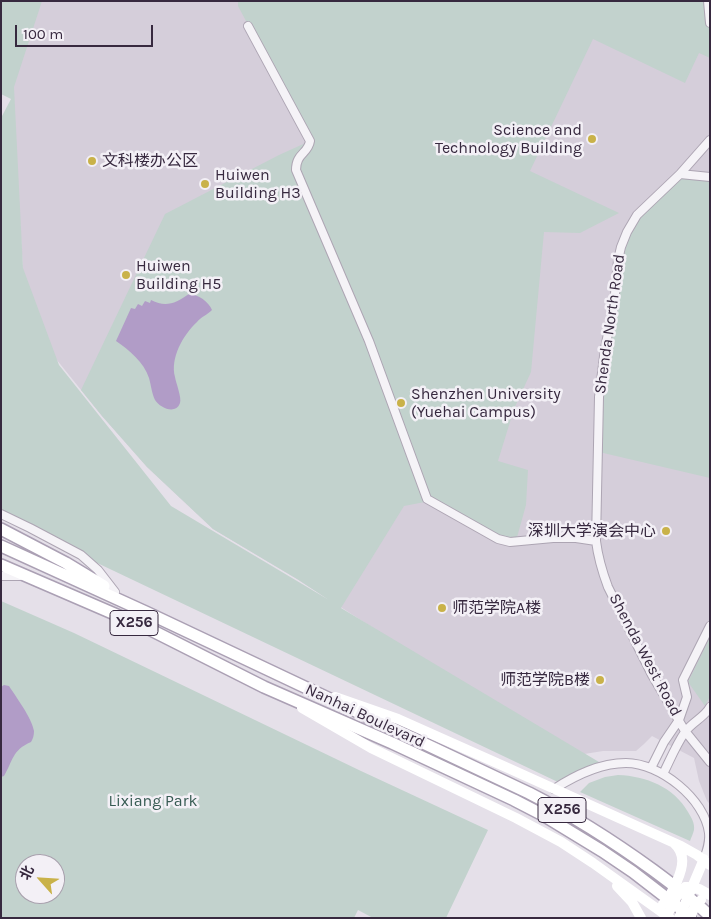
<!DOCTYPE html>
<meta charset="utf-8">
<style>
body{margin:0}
#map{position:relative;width:711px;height:919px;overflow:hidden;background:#e5e0e9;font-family:Karla,"Noto Sans SC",sans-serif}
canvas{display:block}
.frame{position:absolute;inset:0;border:2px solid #37293f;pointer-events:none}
.north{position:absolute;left:15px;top:854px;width:50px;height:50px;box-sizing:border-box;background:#f3f0f6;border:1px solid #a8a0ad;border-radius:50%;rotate:296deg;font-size:14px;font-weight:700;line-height:20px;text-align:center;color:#37293f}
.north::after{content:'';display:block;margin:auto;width:18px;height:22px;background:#c9b249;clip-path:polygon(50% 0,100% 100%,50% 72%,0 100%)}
.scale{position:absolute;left:15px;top:25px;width:138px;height:22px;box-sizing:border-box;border:2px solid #37293f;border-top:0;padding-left:6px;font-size:15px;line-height:18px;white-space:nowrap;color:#37293f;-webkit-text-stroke:4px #f3f0f6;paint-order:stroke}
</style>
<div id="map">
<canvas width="711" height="919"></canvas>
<div class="frame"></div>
<div class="north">北</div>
<div class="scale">100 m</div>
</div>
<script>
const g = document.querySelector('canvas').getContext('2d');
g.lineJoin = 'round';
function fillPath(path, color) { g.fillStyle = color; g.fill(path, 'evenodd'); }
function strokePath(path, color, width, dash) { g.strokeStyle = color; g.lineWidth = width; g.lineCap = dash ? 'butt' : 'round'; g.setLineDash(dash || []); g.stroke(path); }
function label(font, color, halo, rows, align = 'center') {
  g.font = font + ' Karla,"Noto Sans SC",sans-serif'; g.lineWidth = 5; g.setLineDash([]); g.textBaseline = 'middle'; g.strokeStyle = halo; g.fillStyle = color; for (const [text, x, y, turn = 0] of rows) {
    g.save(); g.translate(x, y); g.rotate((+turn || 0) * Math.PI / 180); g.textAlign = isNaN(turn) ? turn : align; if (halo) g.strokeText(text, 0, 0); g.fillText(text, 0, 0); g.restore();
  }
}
fillPath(new Path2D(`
 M34 1H710V804L707 801 699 781 694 758 652 736 644 744 636 751H603L572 756 297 579 213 529 147 467 102 416 44 344 25 301 12 96 15 52Z`), '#d5ceda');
fillPath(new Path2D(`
 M1 1H42L14 87 23 268 59 365 171 506 329 600 297 579 213 529 147 467 102 416 81 390 165 214 279 155 310 141 238 6V1H708L710 23V58L699 53 685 83 593 39 530 171 619 213 580 233 544 232 531 372 514 409 498 461 528 470 526 505 516 541 510 542 430 501 404 506 341 608 599 762 560 783 72 551 1 511V118L11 99 1 94Z
 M680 174 710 177V478L599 452V397L618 260 637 215Z
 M1 601 74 633 361 771 488 830 446 918H373L358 910 354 918H1ZM25 864H55V894H25Z
 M710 637V696L705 706 688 682Z
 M618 775C646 776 674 787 688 812 691 817 695 823 694 830 693 834 691 838 690 841L580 792 589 783 605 777Z`), '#c2d2cd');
fillPath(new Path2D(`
 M189 294C198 294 209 302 212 310 207 315 201 317 197 322 183 335 170 358 175 377 176 383 182 398 180 403 176 415 160 408 155 400 152 394 151 385 149 378 144 362 129 350 116 341L131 308 135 309 138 304 142 306 145 301 150 303 151 300C166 308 176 303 189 294Z
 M4 685 9 686C16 697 32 718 34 731 34 735 33 739 31 742 12 750 13 761 4 776L1 777V687Z`), '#b19cc7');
const minor = new Path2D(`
 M708 1 710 23
 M248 26 310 141C308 154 296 153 296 170L369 341 427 499 498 539 510 542 553 538H576L596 541
 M710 140 680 174 637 215 627 232 621 247 618 260 614 305 605 348 599 397 596 541C598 557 602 571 608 587L652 675 685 731 710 762
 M680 174 710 177
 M1 514 30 528 81 555 98 570 115 592
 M1 576H20
 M651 768 664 742 679 720 687 697 683 680 710 626
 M663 774C670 760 676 745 685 732 692 722 705 717 710 707
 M554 789C576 775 600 763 626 763 660 763 705 799 709 833 710 843 707 851 704 859`);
const primary = new Path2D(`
 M1 529 66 563 104 586
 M1 546 148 613 529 793C572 815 613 841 653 870 672 884 692 899 710 916
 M1 565 147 628 264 687 392 743 514 800 543 815 602 851 633 872 690 916`);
strokePath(minor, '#ada5b3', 10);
strokePath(primary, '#aba0b4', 14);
strokePath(minor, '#f5f3f7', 8);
strokePath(new Path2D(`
 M335 697 398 719 508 768 681 846 697 855 710 865
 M302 708 371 748 516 818 561 842 593 863 670 918
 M674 843C686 854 683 867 677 881
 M617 886 632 902 641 918
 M687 887 699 889 710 895
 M690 892 704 859`), '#fff', 10);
strokePath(primary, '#fff', 11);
strokePath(new Path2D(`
 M663 904 668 900 677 881
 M670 910 679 892 685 887
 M679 918 690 892
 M690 918 695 906 701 900`), '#fff', 10);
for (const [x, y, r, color] of [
 [592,139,5,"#c9b249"],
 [92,161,5,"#c9b249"],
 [205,184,5,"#c9b249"],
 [126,275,5,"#c9b249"],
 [401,403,5,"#c9b249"],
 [666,531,5,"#c9b249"],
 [442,608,5,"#c9b249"],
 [600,680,5,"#c9b249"]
]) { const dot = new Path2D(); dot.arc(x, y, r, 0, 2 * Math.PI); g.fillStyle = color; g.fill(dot); strokePath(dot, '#f3f0f6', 2); }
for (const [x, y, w] of [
 [134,623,48],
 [562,810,48]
]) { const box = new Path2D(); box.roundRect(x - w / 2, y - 12.5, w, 25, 4); g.fillStyle = '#f3f0f6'; g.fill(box); strokePath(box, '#37293f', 1); }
label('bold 15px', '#37293f', null, [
 ["X256",134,623],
 ["X256",562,810]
]);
label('16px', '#37293f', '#f3f0f6', [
 ["Science and",582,130,"right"],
 ["Technology Building",582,148,"right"],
 ["文科楼办公区",102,161],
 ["Huiwen",215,175],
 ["Building H3",215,193],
 ["Huiwen",136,266],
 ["Building H5",136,284],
 ["Shenzhen University",411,394],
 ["(Yuehai Campus)",411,412],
 ["深圳大学演会中心",656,531,"right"],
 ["师范学院A楼",452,608],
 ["师范学院B楼",590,680,"right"]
], 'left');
label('16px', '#37293f', '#f3f0f6', [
 ["Shenda North Road",610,324,-82],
 ["Shenda West Road",645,655,62],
 ["Nanhai Boulevard",365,716,25]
]);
label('16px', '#375b53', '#f3f0f6', [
 ["Lixiang Park",153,801]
]);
</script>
